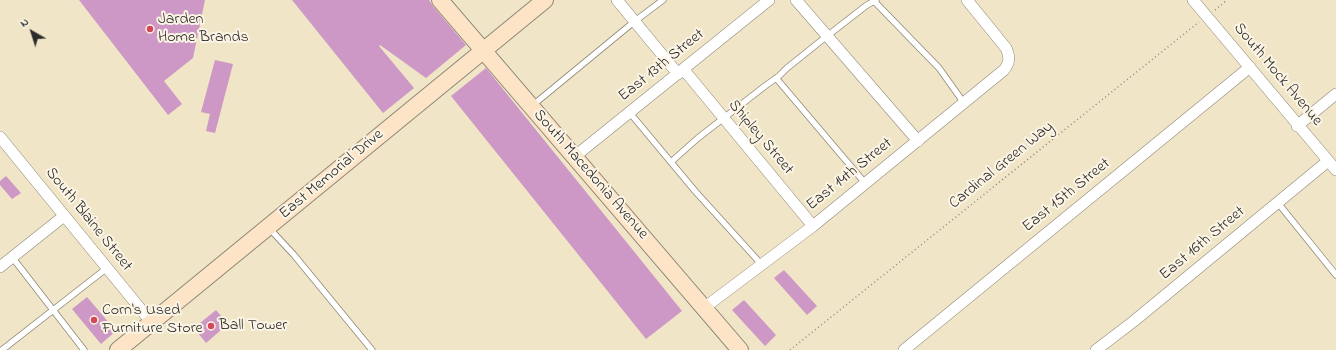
<!DOCTYPE html>
<style>
body{margin:0}
#map{position:relative;width:1336px;height:350px;overflow:hidden;background:#f0e5c7;font-family:"Indie Flower",sans-serif}
canvas{display:block}
.north{position:absolute;left:12px;top:12px;width:40px;height:40px;-webkit-text-stroke:3px #fcf5e5;paint-order:stroke;rotate:321deg;font-size:11px;font-weight:700;line-height:16px;text-align:center;color:#2b2b2b}
.north::after{content:'';display:block;margin:auto;width:14px;height:18px;background:#2b2b2b;clip-path:polygon(50% 0,100% 100%,50% 72%,0 100%)}
</style>
<div id="map">
<canvas width="1336" height="350"></canvas>
<div class="north">N</div>
</div>
<script>
const g = document.querySelector('canvas').getContext('2d');
g.lineJoin = 'round';
function fillPath(path, color) { g.fillStyle = color; g.fill(path, 'evenodd'); }
function strokePath(path, color, width, dash) { g.strokeStyle = color; g.lineWidth = width; g.lineCap = dash ? 'butt' : 'round'; g.setLineDash(dash || []); g.stroke(path); }
function label(font, color, halo, rows, align = 'center') {
  g.font = font + ' "Indie Flower",sans-serif'; g.lineWidth = 4; g.setLineDash([]); g.textBaseline = 'middle'; g.strokeStyle = halo; g.fillStyle = color; for (const [text, x, y, turn = 0] of rows) {
    g.save(); g.translate(x, y); g.rotate((+turn || 0) * Math.PI / 180); g.textAlign = isNaN(turn) ? turn : align; if (halo) g.strokeText(text, 0, 0); g.fillText(text, 0, 0); g.restore();
  }
}
fillPath(new Path2D(`
 M79 0H205L193 58 164 81 182 104 168 115Z
 M292 0H429L433 6 466 45 426 78 380 45 379 46 414 88 383 113Z
 M215 60 233 64 215 133 206 131 210 114 201 112Z
 M486 68 682 311 646 339 451 96Z
 M6 176 21 193 12 199 0 185V181Z
 M784 270 817 306 807 315 774 278Z
 M87 297 116 331 101 344 72 309Z
 M744 300 776 335 765 346 732 310Z
 M216 310 228 324 206 343 194 328Z`), '#cd98c5');
const lane = new Path2D(`
 M874 1 939 68 964 103
 M776 78 865 183
 M533 105 635 21 663 0
 M630 113 695 191 762 265
 M671 162 698 138 765 86 779 76 787 68 827 36 867 5 876 0
 M1278 203 1336 275
 M269 228 294 255 372 350
 M12 257 84 350
 M2 350 107 268`);
const street = new Path2D(`
 M617 0 678 74
 M796 0 918 141
 M1193 0 1336 170
 M684 70 813 226
 M1297 126 1336 94
 M0 137 152 323
 M574 157 769 0
 M0 267 64 216
 M704 308 813 226 1004 70C1010 62 1010 57 1006 48L967 0
 M904 350 1250 67
 M1096 350 1134 321 1328 161`);
const secondary = new Path2D(`
 M440 0 740 350
 M118 350 545 0`);
strokePath(lane, '#8e8879', 7);
strokePath(street, '#8e8879', 12);
strokePath(secondary, '#8e8879', 18);
strokePath(new Path2D(`
 M1215 10 1227 0
 M790 350 1199 22`), '#8e8879', 1.5, [1, 3]);
strokePath(lane, '#fff', 5.5);
strokePath(street, '#fff', 11);
strokePath(secondary, '#fee4c6', 16);
for (const [x, y, r, color] of [
 [150,29,4,"#d1495b"],
 [94,320,4,"#d1495b"],
 [211,326,4,"#d1495b"]
]) { const dot = new Path2D(); dot.arc(x, y, r, 0, 2 * Math.PI); g.fillStyle = color; g.fill(dot); strokePath(dot, '#fcf5e5', 1.5); }
label('16px', '#2b2b2b', '#fcf5e5', [
 ["Jarden",158,20],
 ["Home Brands",158,38],
 ["Corn's Used",102,311],
 ["Furniture Store",102,329],
 ["Ball Tower",219,326]
], 'left');
label('16px', '#2b2b2b', '#fcf5e5', [
 ["East 13th Street",662,66,-39],
 ["South Mock Avenue",1277,75,50],
 ["Shipley Street",760,138,50],
 ["Cardinal Green Way",1002,166,-39],
 ["East Memorial Drive",332,175,-40],
 ["South Macedonia Avenue",590,175,49],
 ["East 14th Street",850,175,-39],
 ["East 15th Street",1067,196,-39],
 ["South Blaine Street",88,220,51],
 ["East 16th Street",1203,244,-40]
]);
</script>
